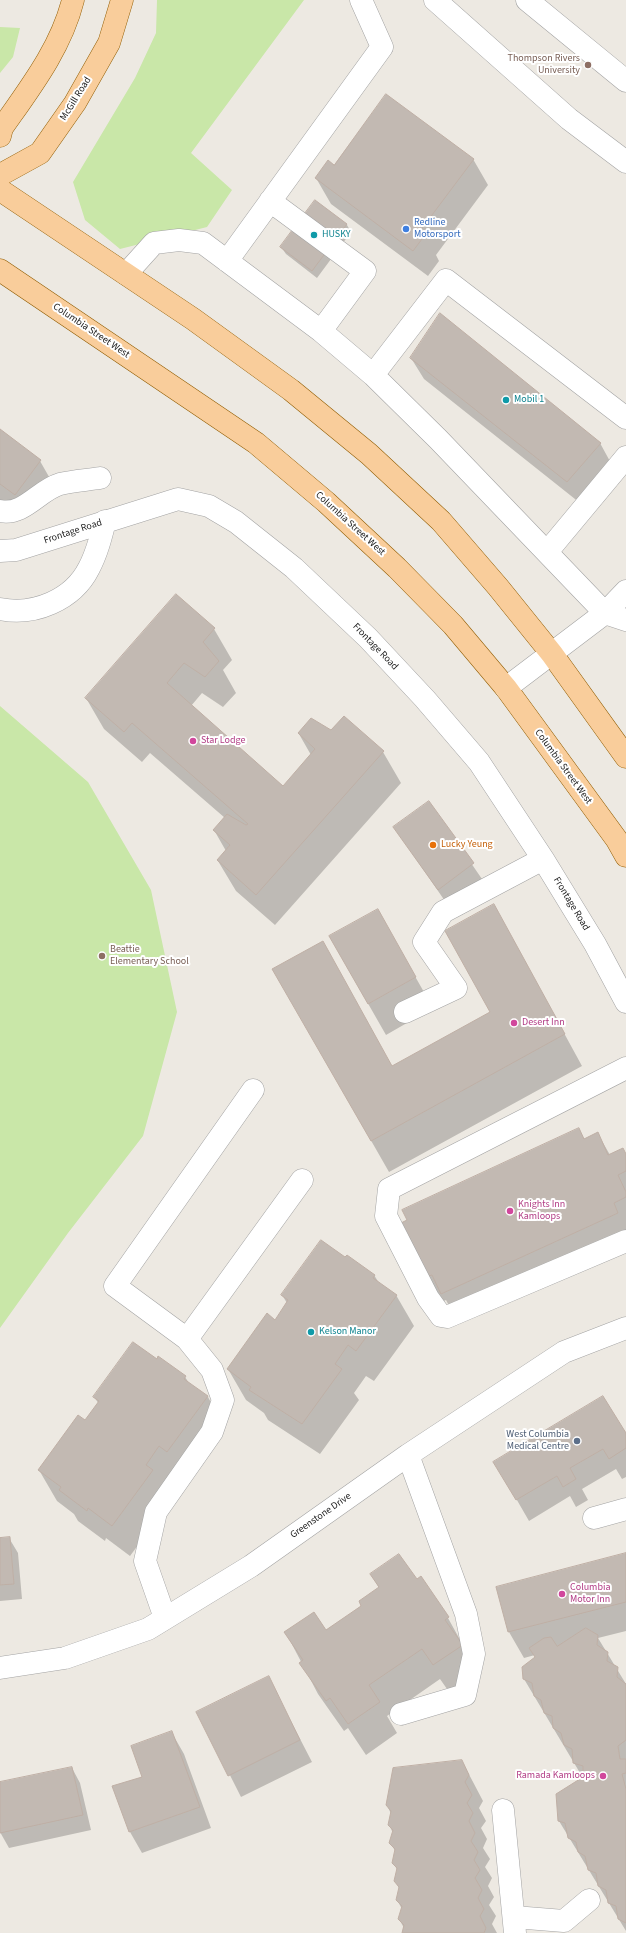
<!DOCTYPE html>
<style>
body{margin:0}
canvas{display:block;background:#ede9e2}
</style>
<canvas width="626" height="1933"></canvas>
<script>
const g = document.querySelector('canvas').getContext('2d');
g.lineJoin = 'round';
function fillPath(path, color) { g.fillStyle = color; g.fill(path, 'evenodd'); }
function strokePath(path, color, width, dash) { g.strokeStyle = color; g.lineWidth = width; g.lineCap = dash ? 'butt' : 'round'; g.setLineDash(dash || []); g.stroke(path); }
function label(font, color, halo, rows, align = 'center') {
  g.font = font + ' "Source Sans 3",sans-serif'; g.lineWidth = 4; g.setLineDash([]); g.textBaseline = 'middle'; g.strokeStyle = halo; g.fillStyle = color; for (const [text, x, y, turn = 0] of rows) {
    g.save(); g.translate(x, y); g.rotate((+turn || 0) * Math.PI / 180); g.textAlign = isNaN(turn) ? turn : align; if (halo) g.strokeText(text, 0, 0); g.fillText(text, 0, 0); g.restore();
  }
}
fillPath(new Path2D(`
 M157 0H304L191 153 232 190 207 227 120 249 85 220 73 182 135 78 156 33Z
 M0 27 20 28 13 57 0 73Z
 M0 706 88 782 151 890 177 1012 143 1136 68 1233 0 1328Z`), '#c9e7a8');
fillPath(new Path2D(`
 M473 159 488 185 436 255 439 261 428 276 331 204 316 178 334 166Z
 M315 201 347 225 351 232 317 278 286 254 281 247Z
 M411 358 600 443 612 465 580 503 424 379Z
 M0 430 40 461 52 482 0 514Z
 M214 629 232 660 223 670 236 693 223 707 202 693 191 706 283 787 311 755 299 734 331 731 383 752 401 783 275 925 236 891 218 861 226 851 214 830 225 818 150 753 142 762 104 729 86 698Z
 M429 802 482 879 447 904 394 827Z
 M511 936 582 1066 389 1172 273 969 392 1067 491 1012Z
 M330 937 395 941 433 1008 386 1035Z
 M579 1130 585 1140 598 1134 610 1155H626V1241L456 1319 446 1300 442 1302 427 1277Z
 M346 1259 374 1275 379 1283 396 1295 414 1326 374 1381 366 1376 354 1393 359 1400 320 1454 268 1420 264 1413 246 1400 228 1369 275 1321 287 1303 282 1295Z
 M157 1360 185 1377 189 1383 208 1397 225 1428 130 1556 106 1538 105 1541 78 1521 74 1514 57 1501 39 1470 85 1422 99 1404 94 1397Z
 M626 1435V1477L622 1479 616 1469 582 1489 588 1500 576 1507 570 1496 529 1521 495 1462Z
 M9 1538 18 1553 22 1599 0 1601V1539Z
 M626 1554V1631L598 1638 626 1684V1931L559 1821 583 1778 524 1679 536 1658 535 1655 524 1658 509 1632 497 1588Z
 M371 1574 416 1580 421 1577 448 1618 480 1676 452 1696 440 1679 387 1716 397 1733 366 1755 348 1728 344 1731 318 1694 286 1633 325 1631 362 1606 379 1588Z
 M268 1677 312 1762 241 1797 198 1712Z
 M172 1733 184 1754 211 1828 142 1853 130 1832 114 1786 143 1777Z
 M462 1761 483 1801 479 1808 486 1821 481 1828 487 1839 483 1848 490 1859 485 1867 492 1878 488 1886 494 1897 489 1905 496 1916 492 1924 497 1933H403L404 1928 399 1919 402 1909 397 1900 400 1890 395 1881 398 1871 393 1863 396 1852 390 1843 393 1833 389 1825 391 1814 387 1805Z
 M72 1768 80 1783 91 1830 9 1848 0 1832V1783Z`), '#0003');
const building = new Path2D(`
 M386 94 474 159 420 231 425 235 413 251 315 178 328 160 334 165Z
 M315 200 347 224 312 271 280 247Z
 M440 313 601 443 567 482 410 358Z
 M0 429 41 460 15 495 0 484Z
 M176 594 215 628 203 642 219 661 205 677 184 663 167 683 283 786 315 749 298 733 311 718 331 730 344 716 384 751 256 895 217 860 230 845 213 830 227 814 246 825 248 824 132 723 124 732 85 698Z
 M429 801 474 863 438 890 393 827Z
 M494 904 565 1034 371 1141 272 969 323 941 392 1066 490 1012 445 931Z
 M378 909 416 977 368 1004 329 936Z
 M579 1128 584 1139 598 1132 608 1155 623 1148 626 1154V1171L618 1175 626 1192V1197L614 1203 618 1213 441 1294 432 1275 426 1277 401 1223 407 1220 402 1210Z
 M321 1240 345 1257 347 1255 375 1275 373 1278 397 1295 356 1351 348 1345 335 1364 342 1369 302 1424 249 1390 251 1387 227 1369 267 1313 275 1320 288 1300 281 1295Z
 M133 1342 157 1359 158 1356 186 1376 184 1379 208 1396 167 1452 159 1446 146 1465 153 1470 112 1526 88 1508 87 1511 59 1490 61 1487 38 1470 78 1415 85 1420 99 1401 93 1397Z
 M603 1396 626 1433V1448L609 1459 603 1449 570 1468 576 1479 563 1487 557 1476 516 1500 493 1462Z
 M10 1537 14 1584 0 1585V1538Z
 M626 1553V1602L508 1632 496 1587Z
 M399 1554 417 1579 421 1576 449 1617 445 1620 463 1645 433 1665 422 1649 369 1685 380 1702 348 1724 330 1698 326 1701 299 1663 303 1660 284 1632 314 1612 326 1630 361 1606 359 1601 379 1587 370 1574Z
 M586 1628 598 1635 597 1645 608 1652 607 1661 618 1667 617 1677 626 1684V1740L618 1746 620 1759H626V1773L622 1774 626 1789V1923L618 1919 616 1906 608 1903 606 1890 598 1886 596 1873 588 1870 585 1856 578 1852 576 1842 568 1838 565 1823 558 1821 556 1794 583 1777V1766L573 1763 572 1749 564 1745 561 1733 553 1728 552 1716 544 1713 541 1700 534 1696 532 1683 523 1679 522 1667 535 1657 529 1648 544 1638 551 1637 557 1646Z
 M269 1676 300 1740 228 1776 196 1712Z
 M172 1731 200 1807 129 1832 112 1786 142 1777 131 1746Z
 M462 1760 469 1775 465 1782 472 1795 467 1803 473 1813 469 1821 475 1833 471 1841 478 1852 474 1860 480 1870 475 1878 482 1890 478 1898 484 1909 480 1916 486 1928 484 1933H402L404 1925 398 1919 402 1906 396 1900 399 1887 394 1881 397 1868 392 1863 395 1849 389 1843 393 1830 388 1825 391 1811 386 1805 393 1768Z
 M72 1767 83 1815 0 1833V1782Z`);
fillPath(building, '#c2b9b2');
strokePath(building, '#bfafa5', 1);
const minor = new Path2D(`
 M435 0 569 119 626 162
 M527 0 626 81
 M270 201 365 271 321 331
 M227 261 382 47 361 0
 M126 274 154 243 179 240 203 243 321 331 373 375 438 439 605 613 626 620
 M373 375 446 280 626 418
 M0 511C24 516 39 490 60 484 73 481 87 480 100 478
 M0 551 16 550 178 499 209 506 236 522 294 568 368 638 425 699 479 762 543 859 595 944 626 1002
 M547 552 626 457
 M0 609C34 616 73 600 89 568 97 553 101 537 105 521
 M506 688 605 613 626 591
 M405 1012 456 988 424 942 443 912 543 859
 M626 1068 389 1189 386 1216 428 1298 441 1316 447 1317 626 1241
 M187 1339 115 1286 253 1090
 M594 1518 626 1509
 M165 1618 145 1561 156 1512 212 1432 223 1400 212 1370 187 1339 302 1180
 M0 1668 65 1658 148 1629 251 1566 408 1455 564 1352 626 1328
 M401 1714 465 1695 474 1654 466 1614 408 1455
 M503 1810 515 1933
 M514 1917 564 1921 589 1900`);
const major = new Path2D(`
 M0 136 2 128C30 88 61 48 73 0
 M0 175 40 153 75 103 109 43 122 0
 M0 190 193 319 291 390 369 454 441 521 498 587 552 654 626 757
 M0 270 256 443 326 502 397 568 453 625 506 688 617 840 626 856`);
strokePath(minor, '#a3a3a3', 23);
strokePath(major, '#915d03', 23);
strokePath(minor, '#fff', 22);
strokePath(major, '#f9cd9b', 22);
for (const [x, y, r, color] of [
 [588,65,4,"#8d6e63"],
 [406,229,4,"#3f7fe0"],
 [314,235,4,"#0f9aa8"],
 [506,400,4,"#0f9aa8"],
 [193,741,4,"#d1479c"],
 [433,845,4,"#e8710a"],
 [102,956,4,"#8d6e63"],
 [514,1023,4,"#d1479c"],
 [510,1211,4,"#d1479c"],
 [311,1332,4,"#0f9aa8"],
 [577,1441,4,"#5c6f8a"],
 [562,1594,4,"#d1479c"],
 [603,1776,4,"#d1479c"]
]) { const dot = new Path2D(); dot.arc(x, y, r, 0, 2 * Math.PI); g.fillStyle = color; g.fill(dot); strokePath(dot, '#fff', 1.5); }
label('10px', '#785e54', '#fff', [
 ["Thompson Rivers",580,59],
 ["University",580,71],
 ["Beattie",110,950,"left"],
 ["Elementary School",110,962,"left"]
], 'right');
label('10px', '#1c1c1c', '#fff', [
 ["McGill Road",76,99,-58],
 ["Columbia Street West",91,331,34],
 ["Columbia Street West",350,524,42],
 ["Frontage Road",73,532,-18],
 ["Frontage Road",375,647,46],
 ["Columbia Street West",563,767,54],
 ["Frontage Road",571,904,59],
 ["Greenstone Drive",321,1516,-35]
]);
label('10px', '#366cbe', '#fff', [
 ["Redline",414,223],
 ["Motorsport",414,235]
], 'left');
label('10px', '#0d838f', '#fff', [
 ["HUSKY",322,235],
 ["Mobil 1",514,400],
 ["Kelson Manor",319,1332]
], 'left');
label('10px', '#b23c85', '#fff', [
 ["Star Lodge",201,741],
 ["Desert Inn",522,1023],
 ["Knights Inn",518,1205],
 ["Kamloops",518,1217],
 ["Columbia",570,1588],
 ["Motor Inn",570,1600],
 ["Ramada Kamloops",595,1776,"right"]
], 'left');
label('10px', '#c56008', '#fff', [
 ["Lucky Yeung",441,845]
], 'left');
label('10px', '#4e5e75', '#fff', [
 ["West Columbia",569,1435],
 ["Medical Centre",569,1447]
], 'right');
</script>
